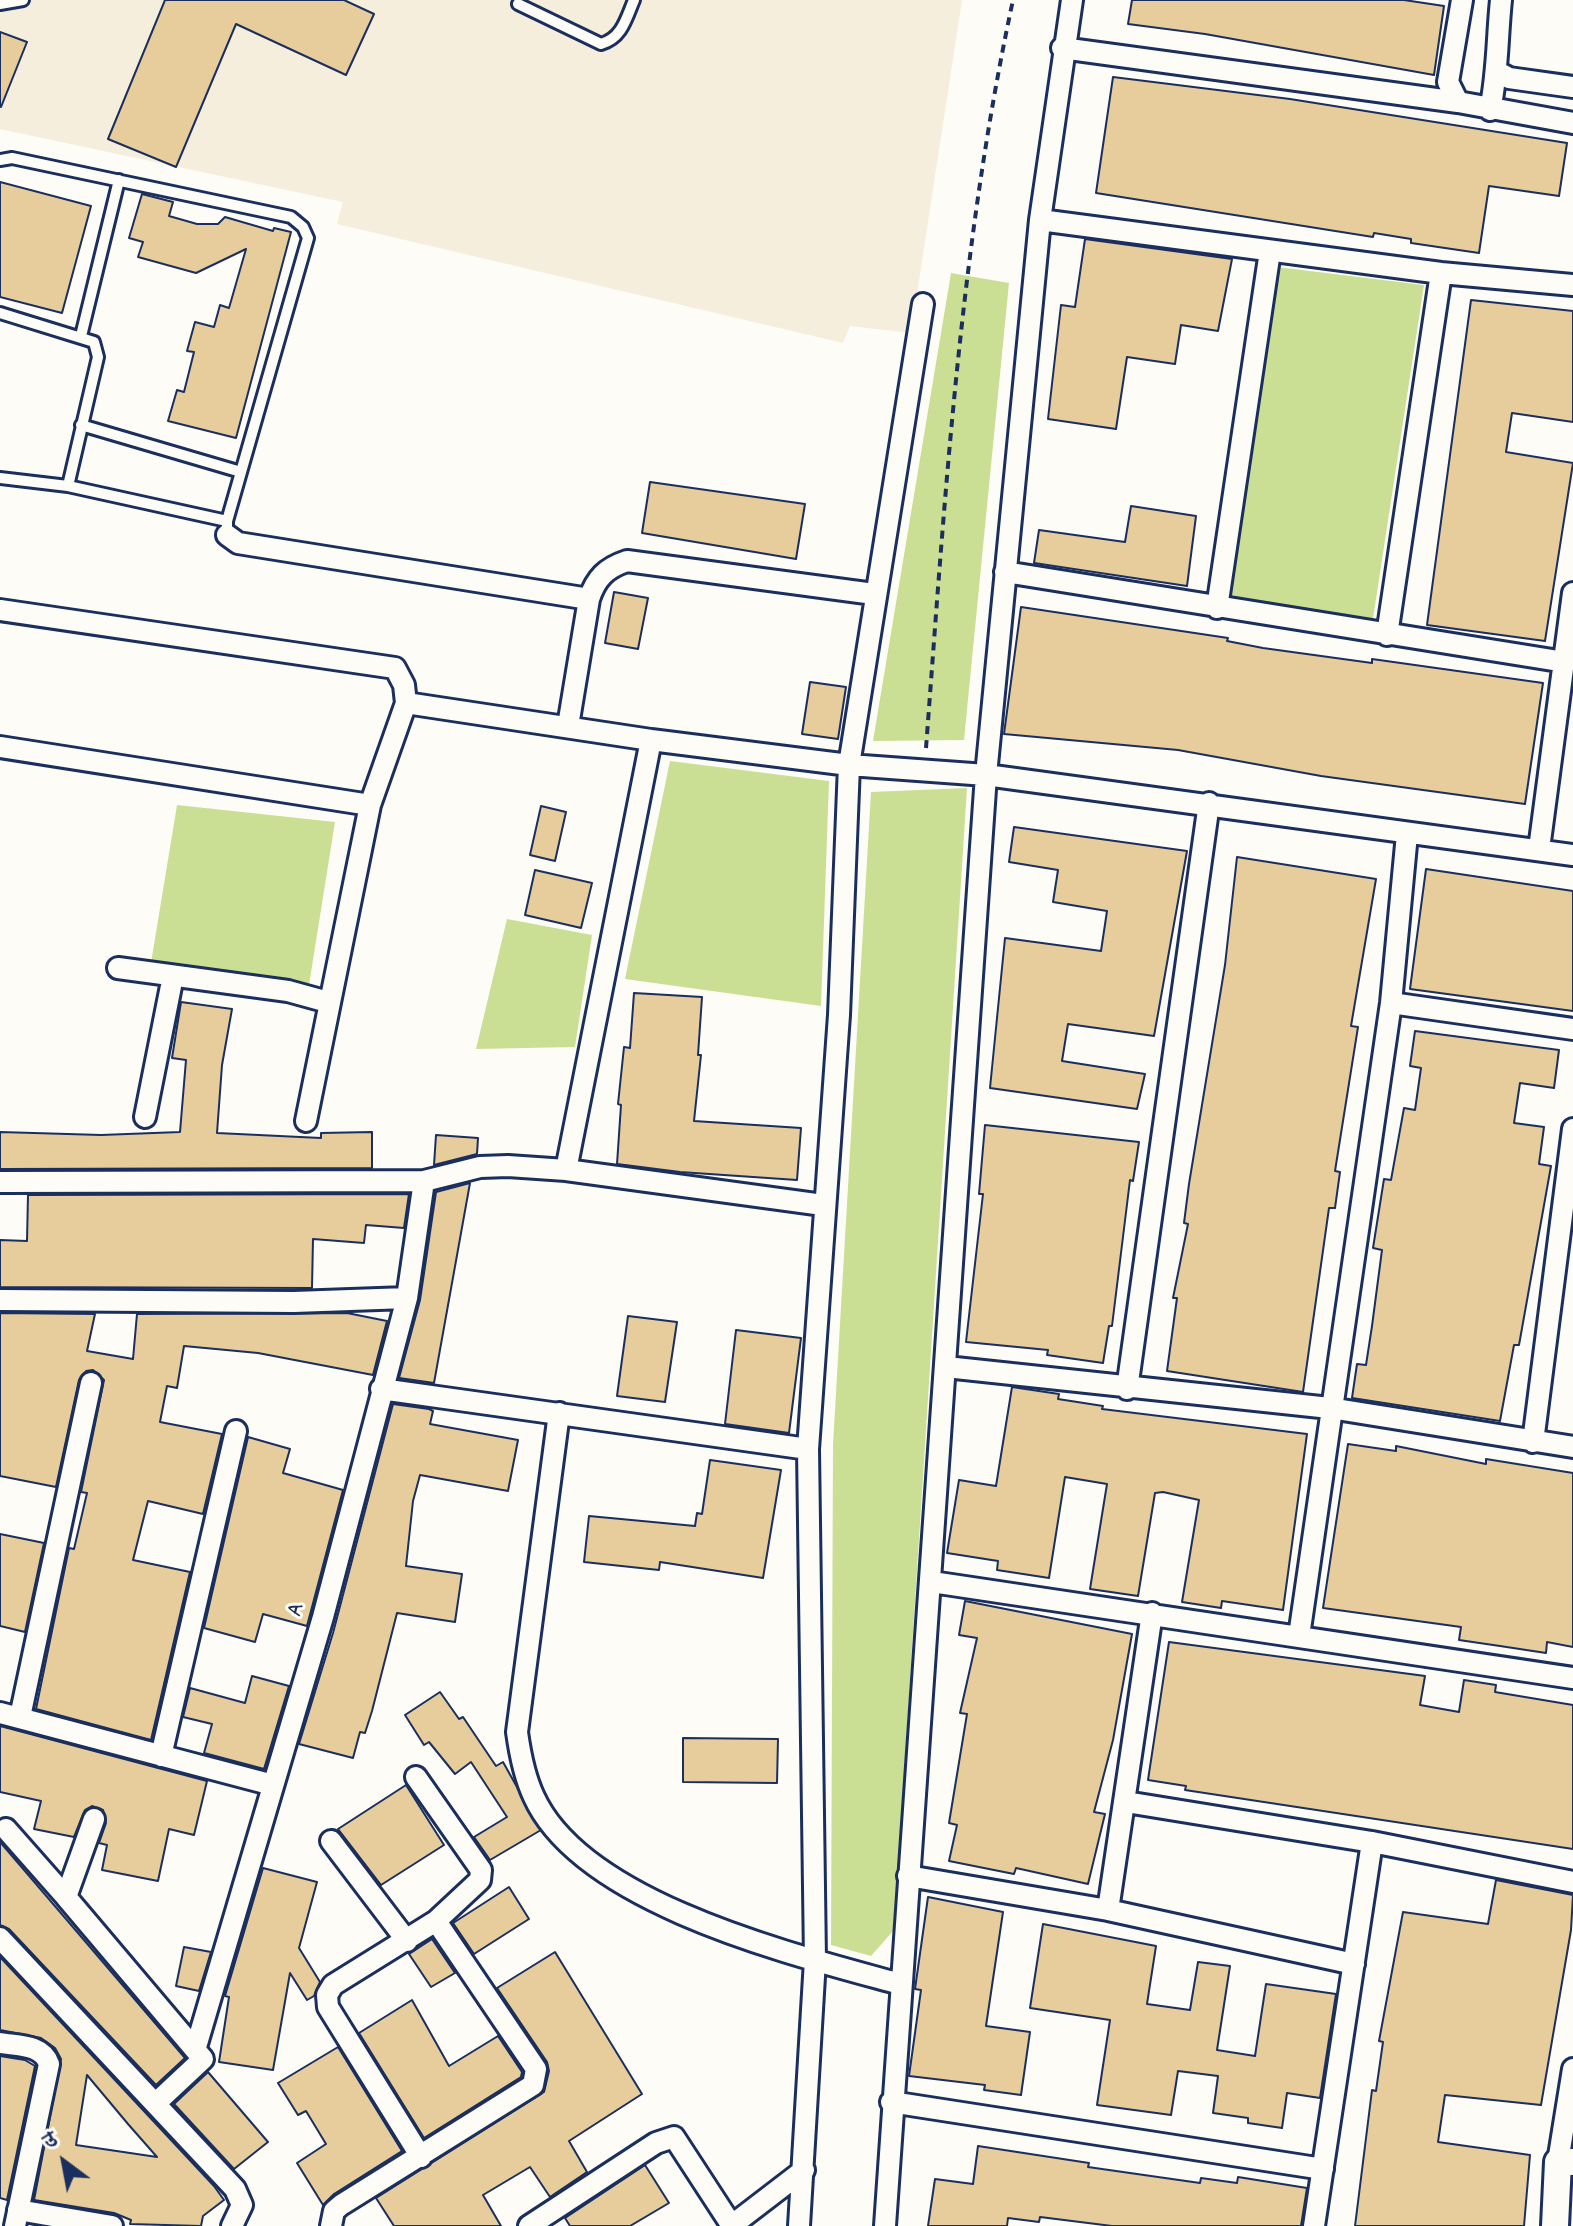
<!DOCTYPE html>
<meta charset="utf-8">
<style>
body{margin:0}
#map{position:relative;width:1573px;height:2226px;overflow:hidden;background:#fdfcf7;font-family:Dekko,"Playpen Sans Deva",sans-serif}
canvas{display:block}
.north{position:absolute;left:24px;top:2122px;width:80px;height:80px;-webkit-text-stroke:6px #fdfcf7;paint-order:stroke;rotate:328deg;font-size:22px;font-weight:700;line-height:32px;text-align:center;color:#1b2f5e}
.north::after{content:'';display:block;margin:auto;width:28px;height:36px;background:#1b2f5e;clip-path:polygon(50% 0,100% 100%,50% 72%,0 100%)}
</style>
<div id="map">
<canvas width="1573" height="2226"></canvas>
<div class="north">उ</div>
</div>
<script>
const g = document.querySelector('canvas').getContext('2d');
g.lineJoin = 'round';
function fillPath(path, color) { g.fillStyle = color; g.fill(path, 'evenodd'); }
function strokePath(path, color, width, dash) { g.strokeStyle = color; g.lineWidth = width; g.lineCap = dash ? 'butt' : 'round'; g.setLineDash(dash || []); g.stroke(path); }
function label(font, color, halo, rows, align = 'center') {
  g.font = font + ' Dekko,sans-serif'; g.lineWidth = 6; g.setLineDash([]); g.textBaseline = 'middle'; g.strokeStyle = halo; g.fillStyle = color; for (const [text, x, y, turn = 0] of rows) {
    g.save(); g.translate(x, y); g.rotate((+turn || 0) * Math.PI / 180); g.textAlign = isNaN(turn) ? turn : align; if (halo) g.strokeText(text, 0, 0); g.fillText(text, 0, 0); g.restore();
  }
}
fillPath(new Path2D(`
 M0 0H962L911 333 850 326 843 343 337 224 343 202 0 129Z`), '#f6eedc');
fillPath(new Path2D(`
 M1277 267 1424 285 1372 625 1230 599Z
 M951 273 1009 283 964 740 873 741Z
 M670 761 829 781 821 1006 625 979Z
 M967 788 894 1930 871 1956 831 1945 833 1444 871 792Z
 M177 805 335 822 309 985 150 969Z
 M507 919 592 935 575 1047 476 1049Z`), '#cbdf94');
const building = new Path2D(`
 M165 0H344L374 14 346 75 236 24 176 167 108 139Z
 M1132 0H1404L1444 6 1434 75 1205 34 1128 24Z
 M0 32 27 42 1 107 0 106Z
 M1113 77 1290 99 1567 143 1559 196 1489 186 1479 253 1411 243V239L1374 233 1373 237 1096 193Z
 M0 182 91 206 62 313 0 297Z
 M142 194 173 202 169 216 197 224H218L225 217 273 231 274 228 291 232 236 438 168 421 177 390 184 392 194 352 187 351 195 322 214 327 220 305 229 308 246 249 196 273 138 257 143 242 129 238Z
 M1085 239 1232 259 1218 331 1181 325 1175 364 1127 357 1116 429 1048 419 1061 305 1075 307Z
 M1471 300 1573 311V422L1512 413 1506 452 1573 463 1545 641 1427 625Z
 M650 482 805 504 796 559 642 533Z
 M1131 506 1196 516 1187 586 1034 563 1039 530 1125 542Z
 M614 592 648 598 638 649 605 643Z
 M1021 607 1228 638 1227 641 1263 648 1372 663V659L1543 683 1525 804 1321 776 1178 750 1004 734Z
 M810 682 846 687 838 739 802 734Z
 M541 806 566 812 555 861 530 855Z
 M1014 827 1187 851 1154 1036 1068 1024 1062 1061 1145 1074 1137 1109 990 1088 1005 938 1101 951 1107 911 1053 902 1058 870 1009 862Z
 M1237 857 1376 879 1351 1026 1358 1027 1335 1171 1340 1172 1335 1208H1329L1303 1392 1167 1371 1177 1298H1173L1188 1224 1184 1223 1189 1184 1225 965Z
 M1426 869 1573 891V1011L1410 989Z
 M535 870 592 883 581 928 525 915Z
 M634 993 702 997 698 1055H701L694 1121 801 1128 797 1180 680 1172 617 1164 621 1105 618 1104 624 1047 630 1048Z
 M181 1002 232 1009 222 1065 217 1133 321 1138V1133L372 1132V1168L0 1169V1132L101 1135 180 1132 186 1060 172 1058Z
 M1415 1031 1559 1050 1554 1088 1520 1083 1514 1123 1544 1127 1539 1164 1551 1166 1519 1345H1514L1500 1421 1352 1398 1357 1364 1366 1365 1372 1326 1382 1250 1373 1248 1384 1179 1391 1180 1404 1108 1415 1110 1421 1068 1410 1066Z
 M985 1125 1139 1142 1133 1181 1130 1180 1112 1326H1109L1103 1363 1047 1355 1048 1350 966 1342 983 1194H979Z
 M436 1135 478 1138 477 1154 434 1165Z
 M470 1183 434 1383 399 1378 420 1300 436 1192Z
 M409 1194 404 1228 366 1225 364 1243 313 1239 312 1288 0 1287V1240L27 1241 28 1195Z
 M0 1313 95 1314 87 1351 133 1359 137 1314 347 1313 387 1321 373 1375 258 1353 184 1346 177 1388 167 1386 160 1422 222 1434 203 1514 148 1501 133 1560 190 1572 151 1740 36 1709 69 1548 74 1549 87 1493 81 1492 104 1380 93 1370 86 1371 79 1380 56 1487 0 1476Z
 M628 1316 677 1322 665 1402 617 1396Z
 M736 1330 801 1338 789 1433 725 1424Z
 M1012 1387 1059 1394 1058 1399 1103 1406 1102 1409 1307 1434 1283 1610 1222 1601 1221 1608 1182 1602 1199 1500 1163 1492 1155 1493 1138 1596 1090 1589 1107 1484 1065 1477 1049 1578 997 1570 998 1561 947 1553 959 1480 996 1486Z
 M393 1404 429 1409 433 1411 430 1424 518 1440 508 1491 420 1475 413 1501 406 1566 462 1574 455 1622 397 1613 372 1711 365 1733 360 1732 353 1758 299 1744 333 1633Z
 M248 1437 290 1449 283 1473 343 1490 307 1626 263 1614 255 1642 204 1628Z
 M1348 1444 1396 1451V1446L1486 1464V1459L1573 1473V1647L1547 1642 1546 1653 1500 1646 1459 1640 1461 1627 1323 1608Z
 M710 1460 781 1470 763 1578 660 1562 659 1570 584 1562 589 1516 695 1526 697 1513 702 1514Z
 M0 1534 44 1543 25 1632 0 1626Z
 M965 1601 1132 1634 1113 1740 1094 1812 1105 1814 1088 1884 1016 1868 1014 1874 949 1861 957 1825 949 1823 967 1714 960 1713 977 1638 959 1635Z
 M1169 1642 1425 1676 1420 1705 1459 1712 1464 1680 1496 1685 1495 1692 1573 1705V1849L1185 1790 1186 1786 1148 1780Z
 M252 1676 289 1686 264 1769 204 1753 212 1724 183 1717 190 1688 245 1703Z
 M440 1692 459 1719 463 1717 496 1766 503 1762 541 1830 490 1860 474 1837 507 1817 471 1762 455 1774 429 1742 424 1745 405 1715Z
 M0 1726 207 1781 194 1835 169 1829 158 1881 102 1870 107 1845 99 1843 106 1823 103 1810 92 1806 85 1810 74 1837 34 1829 41 1801 0 1792Z
 M683 1738 778 1739 777 1783 683 1782Z
 M406 1785 444 1845 381 1885 338 1829Z
 M0 1842 185 2058 156 2085 9 1929 0 1925Z
 M263 1868 317 1882 299 1948 320 1982 314 1996 307 2000 290 1973 273 2070 219 2062 229 1997 225 1996Z
 M1496 1880 1573 1895 1571 1930 1541 2105 1445 2095 1438 2142 1530 2155 1524 2226H1355L1372 2090 1376 2091 1383 2042 1379 2041 1403 1912 1488 1924Z
 M509 1887 529 1919 474 1954 453 1923Z
 M928 1897 1003 1912 986 2026 1030 2032 1021 2095 984 2090 985 2085 909 2076 921 1990 915 1989Z
 M1043 1924 1156 1946 1147 2004 1190 2010 1198 1962 1230 1966 1217 2050 1255 2056 1266 1984 1336 1994 1320 2098 1287 2093 1282 2128 1248 2123V2118L1213 2113 1218 2076 1178 2071 1171 2115 1097 2105 1110 2020 1030 2008Z
 M432 1939 455 1973 431 1987 409 1954Z
 M184 1947 211 1952 199 1991 176 1986Z
 M555 1952 642 2094 569 2141 587 2172 550 2197 530 2167 483 2195 501 2226H394L376 2198 544 2092 549 2071 547 2062 497 1988Z
 M0 1957 214 2186 224 2200 203 2216 201 2226 130 2224 131 2220 114 2213 34 2200 61 2059 55 2048 41 2038 0 2030ZM87 2075 128 2124 157 2157 76 2145Z
 M412 2000 449 2066 498 2036 522 2072 521 2077 424 2138 359 2033Z
 M338 2047 402 2151 334 2194 323 2205 297 2163 326 2144 306 2111 298 2115 278 2083Z
 M0 2056 25 2060 35 2066 7 2200 0 2198Z
 M208 2072 268 2142 234 2169 174 2104Z
 M978 2146 1089 2163 1088 2167 1200 2183 1201 2178 1237 2183 1238 2177 1307 2188 1301 2226H1112L1040 2217 1039 2222 1008 2218 1007 2226H928L935 2179 973 2184Z
 M645 2165 669 2203 630 2226H570L565 2218Z`);
fillPath(building, '#e7cd9c');
strokePath(building, '#1b2f5e', 2);
const service = new Path2D(`
 M0 4 23 0
 M518 4 601 44C622 38 626 19 634 0
 M0 160 12 158 291 217 303 227 308 238 227 521V535
 M0 313 94 342 98 357 68 486 0 478
 M81 336 119 180
 M81 425 241 472
 M68 486 227 521`);
const minor = new Path2D(`
 M1062 48 1458 102 1573 123
 M1498 72 1509 78 1573 87
 M1458 102 1448 82 1462 0
 M1490 110C1498 73 1497 38 1501 0
 M1040 220 1441 273 1573 285
 M227 535 238 543 589 599
 M1005 572 1565 662
 M1217 608 1270 251
 M0 610 395 668 404 685 406 703 370 805 306 1121
 M1387 635 1441 273
 M406 703 651 740 849 765 986 775 1573 855
 M568 726 589 599C596 578 606 568 627 561L874 594
 M0 747 370 805
 M1539 849 1573 593
 M118 968 288 991 328 1002
 M1391 1003 1573 1029
 M145 1117 173 976
 M566 1170 651 740
 M0 1182 424 1181 480 1167 508 1166 566 1170 823 1205
 M0 1300 294 1302 407 1298
 M946 1367 1330 1408 1573 1447
 M381 1389 808 1449
 M1127 1389 1209 803
 M559 1413 517 1732C520 1754 524 1776 534 1797 583 1904 795 1955 900 1984
 M1533 1442 1573 1129
 M932 1582 1573 1678
 M1299 1636 1391 1003 1407 834
 M0 1713 273 1785
 M20 1717 91 1383
 M161 1756 236 1431
 M416 1777 481 1870 480 1880 436 1921 333 1985 327 1995 328 2007 421 2157
 M1126 1802 1372 1842 1573 1882
 M94 1819 66 1897 203 2059 156 2103
 M6 1829 66 1897
 M331 1841 407 1941
 M908 1876 1108 1910 1354 1964
 M1108 1910 1152 1613
 M0 1938 235 2189 242 2205 232 2226
 M0 2043C18 2046 42 2044 49 2064L15 2226
 M196 2047 323 1617 407 1298 424 1181
 M891 2102 1323 2169
 M1558 2162 1573 2069
 M18 2210 112 2226
 M331 2226 334 2211 341 2205 533 2085 536 2069 436 1921
 M529 2226 656 2143 674 2137 732 2226
 M731 2226 804 2170
 M799 2226 815 1960 808 1449 839 1015 849 765 923 304
 M885 2226 986 775 1040 220 1072 0
 M1314 2226 1372 1842`);
const tertiary = new Path2D(`
 M1555 2226 1558 2162H1573`);
strokePath(service, '#1b2f5e', 16);
strokePath(minor, '#1b2f5e', 26);
strokePath(tertiary, '#1b2f5e', 32);
strokePath(new Path2D(`
 M926 748C945 498 960 246 1013 0`), '#1b2f5e', 4, [8, 6]);
strokePath(service, '#fdfcf7', 10);
strokePath(minor, '#fdfcf7', 20);
strokePath(tertiary, '#fdfcf7', 26);
label('24px', '#1b2f5e', '#fdfcf7', [
 ["A",298,1610,-75]
]);
</script>
